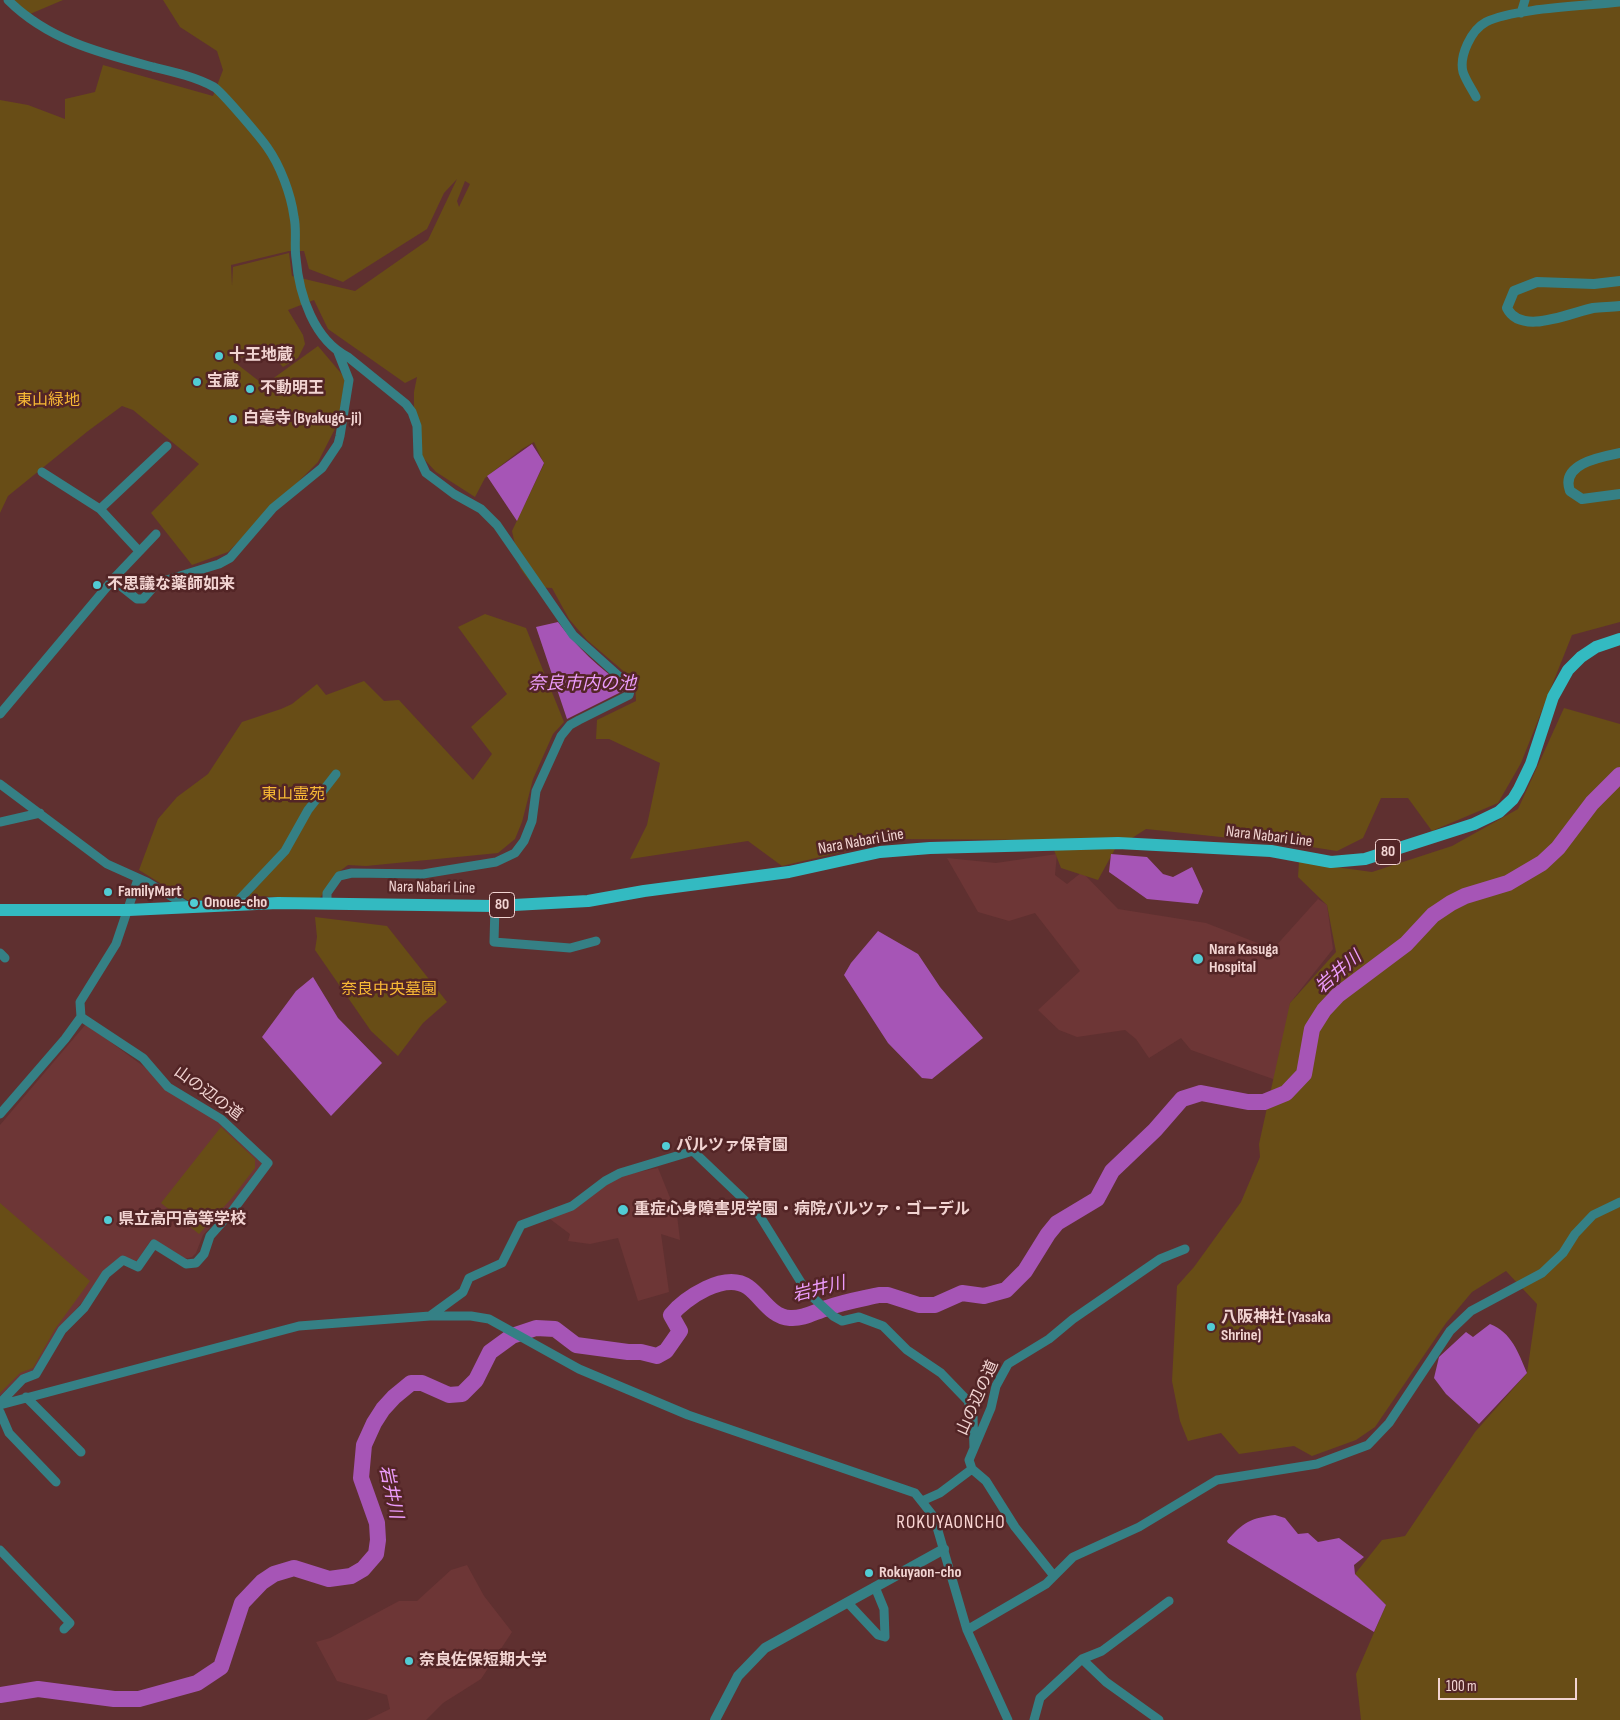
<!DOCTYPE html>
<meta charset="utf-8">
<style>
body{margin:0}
#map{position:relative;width:1620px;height:1720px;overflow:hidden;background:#5f3030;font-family:"Sofia Sans Condensed",sans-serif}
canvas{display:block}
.scale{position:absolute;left:1438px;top:1678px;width:139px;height:22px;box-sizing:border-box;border:2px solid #f2d4d2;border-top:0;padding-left:6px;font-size:15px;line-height:18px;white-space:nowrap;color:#f2d4d2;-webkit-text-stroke:4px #532526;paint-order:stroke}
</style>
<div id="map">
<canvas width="1620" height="1720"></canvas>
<div class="scale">100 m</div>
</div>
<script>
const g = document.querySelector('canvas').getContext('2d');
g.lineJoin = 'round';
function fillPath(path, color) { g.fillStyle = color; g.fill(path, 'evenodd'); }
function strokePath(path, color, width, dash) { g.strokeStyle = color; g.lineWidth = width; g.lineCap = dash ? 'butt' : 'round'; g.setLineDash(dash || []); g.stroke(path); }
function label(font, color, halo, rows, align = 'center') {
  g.font = font + ' "Sofia Sans Condensed","Noto Sans JP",sans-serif'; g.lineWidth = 5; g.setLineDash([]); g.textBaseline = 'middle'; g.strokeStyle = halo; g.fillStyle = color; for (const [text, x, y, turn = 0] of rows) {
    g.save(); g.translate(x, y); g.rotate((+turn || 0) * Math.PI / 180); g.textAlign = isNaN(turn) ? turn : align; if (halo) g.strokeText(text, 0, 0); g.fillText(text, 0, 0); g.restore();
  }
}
fillPath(new Path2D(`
 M1057 854 1055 875 1067 884 1082 872 1118 909 1206 923 1273 949 1318 899 1327 905 1333 949 1290 1003 1288 1074 1273 1079 1191 1050 1181 1038 1149 1058 1136 1039 1125 1030 1077 1037 1059 1030 1038 1010 1080 971 1035 913 1009 921 978 912 947 858 996 863Z
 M86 1024 207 1113 261 1158 263 1165 231 1206 203 1235 196 1253 192 1257 184 1259 151 1240 136 1262 121 1257 60 1328 36 1369 21 1375 0 1396V1125Z
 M658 1168 677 1215 680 1240 661 1234 669 1292 638 1301 618 1238 590 1244 568 1241 570 1234 550 1219 575 1207 619 1176Z
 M467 1565 484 1596 512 1632 481 1679 443 1703 426 1720H367L390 1709 387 1695 337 1681 316 1642 330 1638 399 1601H417L451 1570Z`), '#6d3636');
fillPath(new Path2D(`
 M10 0H63L30 14Z
 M163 0H1620V622L1572 635 1521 763 1498 803 1432 831 1408 798H1381L1363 838 1337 851 1305 846 1146 829 1115 849 1098 880 1061 868 1050 840 897 839 782 866 748 841 630 859 647 825 660 763 609 739H596L597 720 636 701 635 681 587 640 569 619 552 588 534 587 520 568 512 531 544 464 534 442 522 449 485 478 475 497 436 472 414 448V392L417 377 405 383 328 329 314 300 288 310 303 335 305 344 298 358 283 367 271 354 237 358V364L264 385 318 346 345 378 338 423 318 462 228 552 192 565 151 513 199 464 133 410 122 406 88 431 8 496 0 513V100L28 105 65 119V99L95 92 103 65 213 96 223 70 217 51 180 27ZM457 179 428 240 355 291 292 276 289 253 233 267 232 286 231 265 289 251H304L309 269 343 282 427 229 444 193ZM465 181 470 184 459 207 457 201Z
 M485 614 526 628 564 722 553 734 533 779 522 822 515 839 498 853 366 866 348 865 340 871 319 899 257 896 189 901 139 870 158 819 177 797 208 774 242 722 281 709 292 704 317 684 326 695 364 681 384 701 399 700 473 780 492 754 471 727 507 694 458 627Z
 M1564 708 1620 724V1720H1361L1356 1674 1386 1605 1355 1574 1382 1540 1405 1536 1475 1432 1527 1373 1537 1304 1506 1271 1472 1292 1446 1323 1375 1427 1356 1440 1312 1456 1294 1446 1239 1454 1221 1433 1188 1441 1180 1421 1172 1381 1177 1286 1194 1267 1241 1202 1260 1157 1259 1144 1290 1003 1336 952 1327 905 1298 877 1299 862 1372 872 1452 846 1518 809Z
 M315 917 387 926 447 1002 423 1023 398 1056 371 1031 315 950 317 937Z
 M221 1127 255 1159V1168L231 1199 199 1234 161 1203Z
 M0 1203 90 1281 55 1329 33 1368 20 1373 0 1393Z`), '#684d16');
fillPath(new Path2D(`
 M532 444 544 463 517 521 487 476Z
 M558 622C577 647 599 668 625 686V690L567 719 536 627Z
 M1111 854 1147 857 1163 874 1173 877 1192 867 1203 891 1198 904 1147 899 1109 872Z
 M878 931 918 954 940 987 983 1038 932 1079 922 1078 888 1043 844 975 851 963Z
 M313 977 338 1018 382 1063 331 1116 262 1037 296 991Z
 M1490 1324C1512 1333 1518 1352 1527 1373L1479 1424 1446 1394 1434 1378 1439 1357 1466 1332 1473 1337Z
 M1275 1515 1285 1518 1298 1534 1308 1533 1318 1542 1339 1538 1364 1557 1354 1565 1355 1574 1386 1605 1374 1632 1228 1543 1227 1541C1243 1522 1251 1518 1275 1515Z`), '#a655b6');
strokePath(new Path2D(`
 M0 1695 38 1689 114 1699H139L197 1683 221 1667 242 1603 262 1582 274 1574 294 1568 329 1579 351 1576 363 1569 376 1554 378 1540 377 1523 361 1478 364 1445 374 1423 383 1409 394 1397 411 1383H422L449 1395 462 1394 476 1380 490 1352 512 1336 536 1328 555 1329 576 1345 628 1352H641L657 1356 666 1351 680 1331 671 1315C685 1298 725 1271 748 1287 762 1297 771 1317 790 1318 804 1319 814 1312 827 1308 843 1302 861 1299 879 1295H888L919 1305H935L962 1293 984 1296 1006 1290 1025 1271 1048 1234 1057 1223 1097 1199 1112 1171 1155 1130 1182 1099 1201 1093 1248 1102H1264L1286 1093 1304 1074 1312 1029 1324 1010 1338 995 1406 944 1433 915 1451 903 1465 896 1508 883 1542 863 1558 848 1592 803 1620 775`), '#a655b6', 16);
strokePath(new Path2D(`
 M8 0C48 40 100 53 153 67 174 72 196 77 214 87 222 92 260 137 267 147 280 165 291 194 294 217 297 230 294 245 296 258 299 295 314 340 348 357L406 404 412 412 417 426 418 456 426 473 454 494 481 509 497 525 573 635 631 687 629 695 579 720 570 725 561 736 536 791 532 821 524 841 515 853 496 862 423 874 352 873 339 876 327 893V902
 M1521 13 1525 0
 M1476 97C1472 89 1466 81 1463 72 1459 56 1471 30 1486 22 1514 8 1587 6 1620 2
 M42 472 100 509 139 551
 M100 509 167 446
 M113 580 137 599H143L157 583 219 564 230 558 273 508 322 468 338 444 340 436 349 380 338 352
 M0 714 116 576 156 534
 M0 784 107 864 147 882 189 907
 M0 822 40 813
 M235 904 285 851 308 810 336 774
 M495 906 494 942 570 948 596 941
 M0 953 5 958
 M0 1114 65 1039 81 1017 80 1002 116 944 138 879
 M430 1316 463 1292 469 1278 502 1263 521 1225 572 1206 605 1181 620 1173 693 1151 758 1213 807 1292 833 1316 842 1321 859 1317 883 1326 907 1350 941 1373 968 1401 973 1417 974 1448
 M26 1397 81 1452
 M0 1403 23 1379 36 1374 62 1330 84 1308 106 1274 123 1260 138 1267 154 1244 186 1264 196 1263 204 1254 210 1236 233 1210 268 1163 221 1119 168 1087 143 1058 81 1017
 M0 1405 299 1326 430 1316H471L489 1319 579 1369 688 1415 915 1493 934 1517 967 1630 1008 1720
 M0 1412 9 1433 56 1482
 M922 1501 940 1493 972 1469
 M0 1550 70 1623 64 1629
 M1054 1576 1015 1527 986 1481 972 1469 969 1460 991 1408 996 1386 1008 1364 1049 1339 1073 1319 1160 1259 1185 1249
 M848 1603 878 1635 885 1637 884 1609 875 1587
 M967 1630 1046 1584 1073 1557 1139 1527 1217 1480 1317 1464 1368 1445 1389 1423 1450 1331 1471 1311 1542 1273 1563 1253 1575 1234 1593 1215 1620 1202
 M1082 1659 1106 1682 1159 1720
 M1034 1720 1040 1698 1082 1659 1102 1651 1169 1601`), '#358085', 9);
strokePath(new Path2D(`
 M1620 281 1594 284 1537 282 1514 291 1507 308C1521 336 1569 313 1593 308 1602 307 1611 307 1620 306
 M1620 453C1600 457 1560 464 1570 491L1582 499 1620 494
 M715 1720 738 1676 765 1648 944 1549`), '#358085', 10);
strokePath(new Path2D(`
 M0 910H129L278 903 495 906 588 901 644 891 789 872 880 852 930 848 1118 843 1271 851 1331 862 1365 859 1474 824 1499 812 1513 799 1519 789 1531 764 1553 697 1568 670 1581 657 1596 647 1620 639`), '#33bac1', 12);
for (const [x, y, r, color] of [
 [219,356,5,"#51ccd4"],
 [197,382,5,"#51ccd4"],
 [250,389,5,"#51ccd4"],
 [233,419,5,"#51ccd4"],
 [97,585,5,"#51ccd4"],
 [108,892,5,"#51ccd4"],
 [194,903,5,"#51ccd4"],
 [1198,959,6,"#51ccd4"],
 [666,1146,5,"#51ccd4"],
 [623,1210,6,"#51ccd4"],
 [108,1220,5,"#51ccd4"],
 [1211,1327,5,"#51ccd4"],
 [869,1573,5,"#51ccd4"],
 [409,1661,5,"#51ccd4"]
]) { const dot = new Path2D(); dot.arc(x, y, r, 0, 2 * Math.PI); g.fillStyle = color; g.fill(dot); strokePath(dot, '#532526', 2); }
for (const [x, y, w] of [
 [1388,852,25],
 [502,905,25]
]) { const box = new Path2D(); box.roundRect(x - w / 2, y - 12.5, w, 25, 4); g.fillStyle = '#532526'; g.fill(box); strokePath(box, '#f2d4d2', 1); }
label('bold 15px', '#f2d4d2', null, [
 ["80",1388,852],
 ["80",502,905]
]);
label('bold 16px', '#f2d4d2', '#532526', [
 ["十王地蔵",229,356],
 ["宝蔵",207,382],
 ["不動明王",260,389],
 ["白毫寺 (Byakugō-ji)",243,419],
 ["不思議な薬師如来",107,585],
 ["FamilyMart",118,892],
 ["Onoue-cho",204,903],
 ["Nara Kasuga",1209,950],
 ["Hospital",1209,968],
 ["パルツァ保育園",676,1146],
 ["重症心身障害児学園・病院バルツァ・ゴーデル",634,1210],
 ["県立高円高等学校",118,1220],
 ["八阪神社 (Yasaka",1221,1318],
 ["Shrine)",1221,1336],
 ["Rokuyaon-cho",879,1573],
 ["奈良佐保短期大学",419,1661]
], 'left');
label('16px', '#f8b935', '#532526', [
 ["東山緑地",48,401],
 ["東山霊苑",293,795],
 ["奈良中央墓園",389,990]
]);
label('16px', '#f2d4d2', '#532526', [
 ["Nara Nabari Line",1269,837,7],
 ["Nara Nabari Line",861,842,-10],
 ["Nara Nabari Line",432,888,1],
 ["山の辺の道",208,1094,36],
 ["山の辺の道",978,1398,-66]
]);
label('italic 18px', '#ec9cfb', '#532526', [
 ["奈良市内の池",582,684],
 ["岩井川",1339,973,-41],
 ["岩井川",819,1290,-14],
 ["岩井川",390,1492,78]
]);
g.letterSpacing = '1px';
label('19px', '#fad6d4', '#532526', [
 ["ROKUYAONCHO",951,1523]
]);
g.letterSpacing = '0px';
</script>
